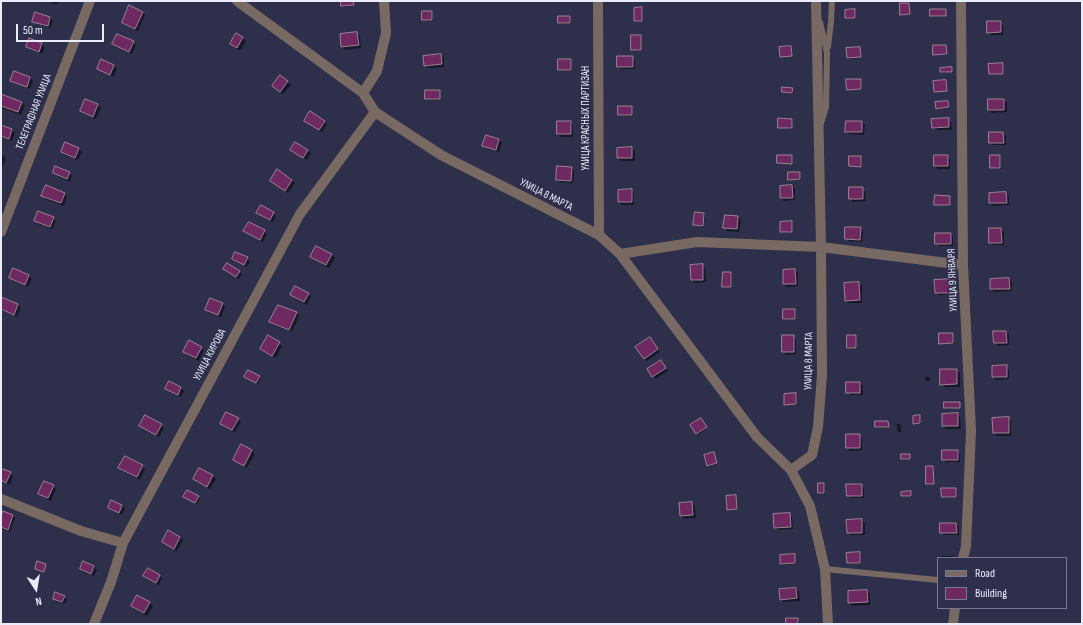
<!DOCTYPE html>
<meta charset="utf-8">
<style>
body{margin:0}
#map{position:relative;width:1083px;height:625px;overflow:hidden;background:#2e2f4b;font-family:"Sofia Sans Condensed",sans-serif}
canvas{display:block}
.frame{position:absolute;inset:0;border:2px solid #eaebfd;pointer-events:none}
.legend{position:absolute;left:937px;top:557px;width:130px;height:52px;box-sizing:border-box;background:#2e2f4b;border:1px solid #797a92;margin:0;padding:5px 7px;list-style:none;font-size:12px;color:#eaebfd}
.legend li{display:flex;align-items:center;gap:8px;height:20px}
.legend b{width:20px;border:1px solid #797a92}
.north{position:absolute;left:16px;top:569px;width:40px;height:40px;-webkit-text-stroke:3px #2e2f4b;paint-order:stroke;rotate:168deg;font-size:11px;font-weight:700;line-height:16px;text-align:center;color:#eaebfd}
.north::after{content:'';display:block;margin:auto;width:14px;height:18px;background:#eaebfd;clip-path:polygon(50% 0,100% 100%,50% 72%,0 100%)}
.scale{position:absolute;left:16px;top:24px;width:88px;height:18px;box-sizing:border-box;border:2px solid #eaebfd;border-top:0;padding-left:5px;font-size:12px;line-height:14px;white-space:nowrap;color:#eaebfd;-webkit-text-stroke:3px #2e2f4b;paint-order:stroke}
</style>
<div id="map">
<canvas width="1083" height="625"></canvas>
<div class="frame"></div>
<ul class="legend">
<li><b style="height:5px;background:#786962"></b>Road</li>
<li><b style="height:11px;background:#6e2a60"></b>Building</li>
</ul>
<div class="north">N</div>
<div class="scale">50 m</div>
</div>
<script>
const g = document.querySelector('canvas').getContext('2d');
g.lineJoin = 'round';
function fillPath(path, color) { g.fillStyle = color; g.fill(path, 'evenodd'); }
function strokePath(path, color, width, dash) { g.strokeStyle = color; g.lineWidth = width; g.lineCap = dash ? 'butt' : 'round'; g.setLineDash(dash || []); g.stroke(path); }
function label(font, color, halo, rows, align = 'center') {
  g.font = font + ' "Sofia Sans Condensed",sans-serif'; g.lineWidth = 3; g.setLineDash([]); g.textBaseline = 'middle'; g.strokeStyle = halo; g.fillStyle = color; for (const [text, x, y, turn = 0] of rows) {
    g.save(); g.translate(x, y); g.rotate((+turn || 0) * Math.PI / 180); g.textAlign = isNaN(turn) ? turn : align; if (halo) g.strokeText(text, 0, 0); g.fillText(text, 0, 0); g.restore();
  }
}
fillPath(new Path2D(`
 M46 1H58L57 5Z
 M342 1H354V6L344 7 342 6Z
 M622 1H640L623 2Z
 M909 4 910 5V15H902L901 14Z
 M642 8 643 10V21L636 22 635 20Z
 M854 10 856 11V19H848L846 18Z
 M945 10 946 11V17H933L931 16Z
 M143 12 145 15 138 31 126 26 123 23Z
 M432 12 433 13V21H424L423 20Z
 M570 17 571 18V24H560L559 23Z
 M50 18 53 21 50 28 37 24 34 21Z
 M1000 22 1003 25V35H991L988 32Z
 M357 33 360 36 361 48 345 50 342 47Z
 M236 34 246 41 240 51 234 47 231 44Z
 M632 36H640L641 37 642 51H633L632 50Z
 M30 40 42 44 45 47 42 54 30 50 27 47Z
 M133 42 136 45 132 54 116 47 113 44Z
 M946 46 947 47V55H936L934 54Z
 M791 47 792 48V57H782L781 56Z
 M859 48 861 49V58L849 59 848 58Z
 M441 55 444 58V67L428 68 425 65Z
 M632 57 635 60V69H621L618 67Z
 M101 60 114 66 117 69 113 77 101 71 98 68Z
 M559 60H571L572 61V71H560L559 70Z
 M1002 64 1004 65V74L991 75 990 73Z
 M951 68 953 70V73H942L941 72Z
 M280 76 291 85 283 94 276 89Z
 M30 78 33 81 30 89 14 83 11 80Z
 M861 80 862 81V90H849L848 89Z
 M945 81 947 83V91L936 92 935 91Z
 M793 88 794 90 793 94 784 93 783 92Z
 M439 91 440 92V100H427L426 99Z
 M1 98 22 103 25 105 21 115 1 108Z
 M86 100 98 105 101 108 96 119 84 114 82 111Z
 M1004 100 1007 103V112L992 113 989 110Z
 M948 102 949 103 950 108 938 110 937 109Z
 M631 107 633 108V116H620L619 115Z
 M948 119 951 122 952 130H936L933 127Z
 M792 120 793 121 792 129 780 128 779 127Z
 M305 121H324L327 124 322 132 308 123Z
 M558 122H570L573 125V137H561L558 134Z
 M862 122 865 125 864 135 849 134 846 132Z
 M1 126 12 130 15 133 12 141 1 137Z
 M1003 133 1006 136V145H993L990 143Z
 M499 140 502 143 499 152 486 148 483 145Z
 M296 143 311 153 307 160 294 153 291 150Z
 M65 144 79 149 82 152 78 160 65 155 62 152Z
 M632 148 635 151V161H621L618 158Z
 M1 154 6 158 3 166 1 165Z
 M792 156 793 157V164H780L778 163Z
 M947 156 950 159V169H938L935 166Z
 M1000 156 1001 157V169H992L991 168Z
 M861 157 862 159V167H851L850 166Z
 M571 168 574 170 573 183 560 182 557 180Z
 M278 171 295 183 288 193 274 183Z
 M54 173H69L72 176 70 182 57 176Z
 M800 173 801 174V180H790L789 179Z
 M792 186 795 189V200L784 201 781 198Z
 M862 188 865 191 866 201 853 202 850 199Z
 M631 190 634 193V205H622L619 202Z
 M64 193 67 196 64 206 45 199 43 196Z
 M1006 193 1009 196V205L993 206 990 203Z
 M950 197 951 198 950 206 936 205 935 204Z
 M257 213H273L276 216 273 222 260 216Z
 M704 214 705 215 704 227 696 226 694 224Z
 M738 217 741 220 739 232 727 231 725 228Z
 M53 218 56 221 52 229 38 224 35 221Z
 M792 222 793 223V232L783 233 781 231Z
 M249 223 264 231 267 234 263 242 248 234 245 231Z
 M860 228 863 231 862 242 849 241 846 238Z
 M1001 229 1004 232V245H993L990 242Z
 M950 234 953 237V246H939L936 243Z
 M316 247 332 255 335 258 329 268 314 259 311 257Z
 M247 258 250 261 247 267 236 262 233 259Z
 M702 265 705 268 706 282 695 283 692 280Z
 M224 269 239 271 242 274 239 279 227 272Z
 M14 270 29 276 32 279 28 287 13 281 10 278Z
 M795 270 798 273V286L787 287 784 284Z
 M731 273 732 274V288H724L723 287Z
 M1009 279 1012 282V291L994 292 991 289Z
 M953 280 956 283V295H939L936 292Z
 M859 283 862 286V303H848L846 300Z
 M308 294 311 297 307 305 294 298 291 295Z
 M1 300 18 305 21 307 17 317 1 310Z
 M223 304 225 307 221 317 209 313 206 310Z
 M279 307 297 313 299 316 292 332 273 325 270 322Z
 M794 310 796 311V320H785L784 319Z
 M1006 332 1009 334V345L998 346 995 343Z
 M953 334 954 335V344H941L940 343Z
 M793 336 796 339V354L786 355 783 352Z
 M855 336 857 337V349H849L848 348Z
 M652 341 660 352 647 361 644 359Z
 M279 343 282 346 276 358 264 352 261 349Z
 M201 348 204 350 199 361 187 355 184 352Z
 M661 361 668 371 656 379 653 376Z
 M1006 366 1009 369V379L996 380 993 377Z
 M957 370 960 373V387H944L941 384Z
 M249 371 261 378 258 384 247 378Z
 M925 377H929L930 378V381H926L925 379Z
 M169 382 181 388 184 391 181 397 169 392 166 389Z
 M860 383 863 386V395H850L847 392Z
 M796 394 797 396V405H786L785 404Z
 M959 403 960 404 961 408 946 409 945 408Z
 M958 414 960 417 961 429H946L943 426V415Z
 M920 416 921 418V424H915L914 423Z
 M1008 418 1011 421V436H996L994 433 993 419Z
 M238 419 241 422 235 432 224 427 221 424Z
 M702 420 707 428 698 435 691 425Z
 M888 422 889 423V428H877L876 427Z
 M897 424H900L901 426V432H899L897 431Z
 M161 425 164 428 159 437 143 429 140 426Z
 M859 435 862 438V450L850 451 847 448Z
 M242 446 252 451 255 454 247 468 237 463 234 460Z
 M957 451 960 454V462H946L943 460Z
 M713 453 718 464 709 467 708 465Z
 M902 455H909L910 456 911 460H903L902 459Z
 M142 466 145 469 140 480 122 471 120 468Z
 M927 467H933L934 468V485H928L927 484Z
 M200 469 213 476 216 479 210 489 197 482 194 479Z
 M10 473 13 476 10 485 1 480V475Z
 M823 484 825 485V494H821L819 493Z
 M861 485 864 488V498H851L848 495Z
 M53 486 56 489 51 501 42 496 39 493Z
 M956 489 957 490V498H944L943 497Z
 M187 491 200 498 197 504 186 498Z
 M911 492 912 494V497H903L902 496Z
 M736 496 737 497 738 510H729L728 509Z
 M112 502 122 506 125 509 122 515 112 511 109 508Z
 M692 503 695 506 696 518 684 519 681 516 680 504Z
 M789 514 792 517 793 529 778 530 775 528Z
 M12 515 15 518 10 532 2 529 1 528V521Z
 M862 520 865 523V535H851L848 532Z
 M956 524 959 527V535H944L941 532Z
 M169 532 180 537 183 540 177 551 166 545 163 542Z
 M860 553 861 555V564H849L848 563Z
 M794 555 795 556 796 564 783 565 781 564Z
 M941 556H953L955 558H941Z
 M84 562 94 567 97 570 94 576 84 572 81 569Z
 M159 575 162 578 159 585 147 579 144 576Z
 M796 589 799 592 800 601 783 602 781 599Z
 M867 591 870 594V605L852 606 849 603Z
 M64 596 67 599 65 604 57 602 54 599Z
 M137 597 150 603 153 606 147 616 135 609 132 606Z
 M797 619 800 622V624H787Z`), '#0007');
const building = new Path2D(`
 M341 1H353L354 5 341 6Z
 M900 3H909L910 14 900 15Z
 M129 5 143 12 135 29 122 23Z
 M642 7V21H634V8Z
 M855 9V18H845V10Z
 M930 9H946V16H930Z
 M422 11H432V20H422Z
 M35 12 50 17 48 26 32 22Z
 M558 16H570V23H558Z
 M987 21H1001V32L987 33Z
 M357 32 359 45 341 47 340 34Z
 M236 33 243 37 237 48 230 44Z
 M117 34 134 41 129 52 112 44Z
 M631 35H641V50H631Z
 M29 38 42 43 39 52 26 47Z
 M933 45H946L947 54 933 55Z
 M791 46 792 56 780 57 779 47Z
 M860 47 861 57 847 58 846 48Z
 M441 54 442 64 424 66 423 56Z
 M617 56H633V67H617Z
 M101 59 114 65 110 75 97 69Z
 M558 59H571V70H558Z
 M1003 63V74H989L988 64Z
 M952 67V72H940V68Z
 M14 71 30 77 27 87 10 81Z
 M280 75 288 81 280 92 272 86Z
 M846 79H861V89L847 90Z
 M946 80 947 91 934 92 933 81Z
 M782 87 793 88 792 93 782 92Z
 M425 90H440V99H425Z
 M1 94 22 102 18 112 1 106Z
 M85 99 98 104 93 117 80 111Z
 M988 99H1004V110H988Z
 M948 101 949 107 936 109 935 102Z
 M618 106H632V115H618Z
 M310 111 325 121 319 130 304 121Z
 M778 118 792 119V128H778Z
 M949 118V127L932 128 931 119Z
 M557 121H571V134H557Z
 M846 121H862V132H845Z
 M1 125 12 129 9 139 1 136Z
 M989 132H1003L1004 143H989Z
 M486 135 499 139 496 150 482 146Z
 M65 142 79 148 75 158 61 152Z
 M295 142 308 150 303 158 290 150Z
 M632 147V158H617V148Z
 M777 155H792V164L777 163Z
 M934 155H948V166H934Z
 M990 155H1000V168H990Z
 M849 156H861V167L849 166Z
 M55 166 70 172 67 179 53 173Z
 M557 166 572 167 571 181 556 180Z
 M277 169 292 180 285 191 270 181Z
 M788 172H800V179L788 180Z
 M46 185 65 193 61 203 41 196Z
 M792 185 793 198H780V186Z
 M849 187H863V199H849Z
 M632 189V202H618V190Z
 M1006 192 1007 203H989V193Z
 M935 195 950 196V205H934Z
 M261 205 274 212 270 220 256 213Z
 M38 211 54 217 50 227 34 221Z
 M695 212 704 213 703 226 693 225Z
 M725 215 738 216 737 229 723 228Z
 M792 221V232H780V222Z
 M249 222 265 230 260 240 243 231Z
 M845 227H861L860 240 845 239Z
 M989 228H1001L1002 243H989Z
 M935 233H951V244H935Z
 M316 246 332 254 326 265 310 257Z
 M235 252 248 257 244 265 232 259Z
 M227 263 240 271 236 277 223 269Z
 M703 264V280H691L690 265Z
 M13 268 29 275 25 285 9 278Z
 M795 269 796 284H783V270Z
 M723 272H731V287H722Z
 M1009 278 1010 289H990V279Z
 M953 279 954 293H935L934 280Z
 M859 282 860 300 845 301 844 283Z
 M295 286 309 293 304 302 290 295Z
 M1 297 18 304 14 315 1 309Z
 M210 298 223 303 218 315 205 310Z
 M278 305 297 312 289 330 269 322Z
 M783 309H795V319H783Z
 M993 331H1006L1007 343H994Z
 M939 333H953V343L939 344Z
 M268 335 280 342 272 356 260 349Z
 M782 335H794V352H782Z
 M847 335H856V348H847Z
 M650 337 658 349 644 359 635 347Z
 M189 340 202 347 196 358 183 352Z
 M661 360 666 368 652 377 647 369Z
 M1007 365V377H992V366Z
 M940 369H957V384L940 385Z
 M248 370 260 376 256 383 244 377Z
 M169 381 181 387 178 395 165 389Z
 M846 382H860V393H846Z
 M796 393V404L784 405V394Z
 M944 402H960V408H944Z
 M226 412 239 418 232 430 220 424Z
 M958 413V426H942V414Z
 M145 415 162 424 156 435 139 426Z
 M920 415V423L913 424V416Z
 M1009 417V433H993L992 418Z
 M701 418 707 427 696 434 690 425Z
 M875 421H888L889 427H875Z
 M846 434H860V448H846Z
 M241 444 252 450 244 466 233 460Z
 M942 450H958V460H942Z
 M714 452 717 463 707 466 704 455Z
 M901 454H910V459H901Z
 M125 456 143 465 137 477 118 468Z
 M926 466H933L934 484H926Z
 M199 468 213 475 207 487 193 479Z
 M3 469 11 472 6 483 1 480V472Z
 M44 481 54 485 48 498 38 494Z
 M818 483H824V493H818Z
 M846 484H862V496H847Z
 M941 488H956V497H942Z
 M187 490 199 496 195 503 183 497Z
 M911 491V496H901V492Z
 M736 495 737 509 727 510 726 496Z
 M111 500 122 505 119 513 108 508Z
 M692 502 693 515 680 516 679 503Z
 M3 511 13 515 8 530 1 527V518Z
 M790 513 791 527 774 528 773 514Z
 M862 519V533H847L846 520Z
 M940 523H956L957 533H940Z
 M168 530 180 537 174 549 162 542Z
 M860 552V563H847L846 553Z
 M795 554V563L780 564V555Z
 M37 561 46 564 44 572 35 569Z
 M83 561 94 566 91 574 80 569Z
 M148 568 160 575 156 583 143 576Z
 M796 588 797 598 780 600 779 589Z
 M867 590 868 602 848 603V591Z
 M55 592 65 596 62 602 53 599Z
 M137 595 150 602 144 613 131 606Z
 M786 618H798V624H786Z`);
fillPath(building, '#6e2a60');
strokePath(building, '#9e8095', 1);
strokePath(new Path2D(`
 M820 22 827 53 826 107 821 123
 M828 47 831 22 832 1
 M825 569 938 580`), '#786962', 6);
strokePath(new Path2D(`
 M237 1 363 93 375 112 441 155 599 235 620 254 757 437 791 470 810 506 825 569 828 624
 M598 1 599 235
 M961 1 963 265 971 431 966 547 963 558
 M363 93 377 71 386 33 384 1
 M1 232 90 1
 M620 254 697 242 821 247 963 265
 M791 470 812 455 818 427 822 375 821 247 816 1
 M1 499 81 531 123 543
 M94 624 111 582 123 543 300 214 375 112
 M953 624 955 608`), '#786962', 10);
label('11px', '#eaebfd', '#2e2f4b', [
 ["ТЕЛЕГРАФНАЯ УЛИЦА",34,112,-69],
 ["УЛИЦА КРАСНЫХ ПАРТИЗАН",586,118,-90],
 ["УЛИЦА 8 МАРТА",546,195,27],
 ["УЛИЦА 9 ЯНВАРЯ",953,280,-92],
 ["УЛИЦА КИРОВА",210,355,-62],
 ["УЛИЦА 8 МАРТА",809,361,-89]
]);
</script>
